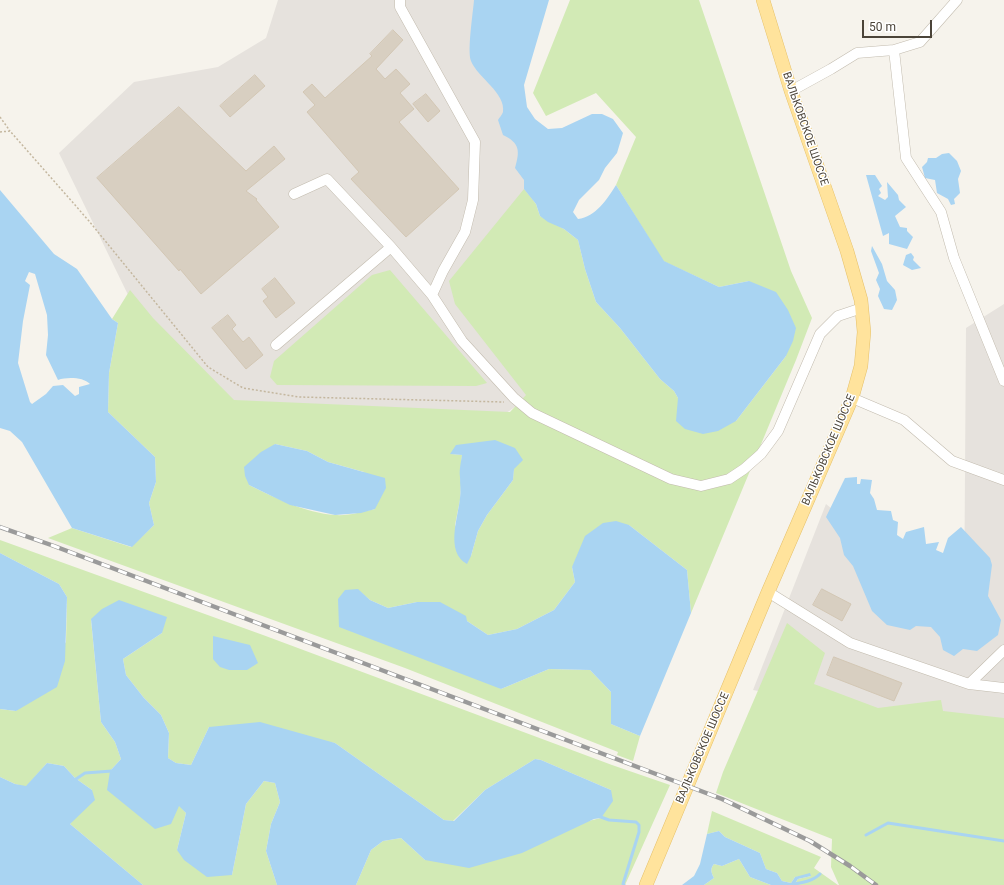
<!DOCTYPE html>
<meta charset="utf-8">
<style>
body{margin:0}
#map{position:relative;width:1004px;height:885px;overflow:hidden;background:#f6f3ec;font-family:Roboto,sans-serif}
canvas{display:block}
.scale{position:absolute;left:862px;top:20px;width:70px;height:18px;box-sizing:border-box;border:2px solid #4b4439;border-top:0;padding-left:5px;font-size:12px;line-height:14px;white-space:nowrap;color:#4b4439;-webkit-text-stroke:3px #fff;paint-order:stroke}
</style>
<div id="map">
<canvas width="1004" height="885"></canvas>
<div class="scale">50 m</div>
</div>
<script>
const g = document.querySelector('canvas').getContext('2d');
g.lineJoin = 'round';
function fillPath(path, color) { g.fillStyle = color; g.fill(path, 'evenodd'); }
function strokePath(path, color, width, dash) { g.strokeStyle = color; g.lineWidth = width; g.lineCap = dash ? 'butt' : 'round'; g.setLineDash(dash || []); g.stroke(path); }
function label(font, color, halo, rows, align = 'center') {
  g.font = font + ' Roboto,sans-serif'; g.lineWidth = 3; g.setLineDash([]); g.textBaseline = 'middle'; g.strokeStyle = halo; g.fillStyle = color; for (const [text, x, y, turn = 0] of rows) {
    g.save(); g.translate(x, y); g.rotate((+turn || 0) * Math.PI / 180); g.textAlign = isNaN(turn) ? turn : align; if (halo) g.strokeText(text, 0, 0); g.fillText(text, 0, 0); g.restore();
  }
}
fillPath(new Path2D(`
 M278 0H492L532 140 539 391 491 423 241 410 131 301 59 153 134 82 218 67 266 38Z
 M1004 304V735L963 731 753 690 826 504 964 618 966 328Z`), '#e6e2dd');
fillPath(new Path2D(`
 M570 0H699L791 271 812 318 796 360 691 613 687 570 629 525 572 567 575 582 554 610 517 629 488 635 467 621 417 602 388 608 370 600 358 590H345L501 689 549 669 590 670 611 692V724L640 736 633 761 617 755 618 752 405 668 48 538 72 528 131 547 154 525 149 503 156 482 155 457 108 412 109 373 118 323 112 319 130 290 153 318 234 400 510 412 526 395 455 304 449 281 524 189 536 204 540 216 564 229 578 240 585 269 596 302 620 328 660 379 674 391 678 398 736 421 786 356 749 281 719 287 663 261 616 185 636 137 596 93 546 116 533 93ZM275 444 307 451 328 462 364 472 375 509C362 512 348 516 335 515 305 513 276 498 249 485ZM515 448 513 480 487 515 478 531 471 556 455 525 460 500 461 483 460 476 462 455 451 454Z
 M390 270 487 383 476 386 277 385 270 377 274 361 372 275Z
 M0 540 263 635 612 765 670 785 625 885H356L371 850 383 841 401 838 425 860 601 818 611 790 541 760 535 759 485 790 453 821 444 820 335 743 209 727 191 765 176 763 168 758 169 733 161 715 144 698 126 675 123 659 162 633 91 620 101 722 115 742 121 759 110 771 179 805 186 813 177 850 232 875 246 804 264 781 275 783 280 802 271 824 266 851 277 885H143L70 824 92 790 75 778 64 766 47 763 26 787 15 784 0 777V709L16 711 66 642 67 597 59 584 0 553Z
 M787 623 825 653 814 684 878 708 941 700 943 711 1004 718V885H839L831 867 832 839 716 793 723 772Z
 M712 811 821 857 814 868 838 885H794L798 879 811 876 795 877 791 883 782 881 777 873 766 869 760 853 725 837 719 831 707 834Z
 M739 859 750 877 771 885H704L714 878C711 872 710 869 714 864L722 866Z`), '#d2eab5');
fillPath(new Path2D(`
 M474 0H549L524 85 527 107 535 119 548 129 562 128 592 114H602L613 119 623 133 617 153 605 168 599 180 579 200 573 212 578 219C596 217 607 199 616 185L664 261 719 287 749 281 776 292 788 310 796 328 793 341 786 356 736 421 718 431 703 434 685 429 676 421 678 398 674 391 660 379 620 328 596 302 585 269 578 240 564 229 548 222 540 216 536 204 524 189V180L515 168C520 151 520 143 503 135L498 120C499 118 502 115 503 112 506 93 478 78 471 61 467 51 473 13 474 0Z
 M949 153 957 161 961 171 958 179 960 193 954 199 955 204 951 205 948 199 937 193 935 180 925 178 922 167 927 162 928 158H936L942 154Z
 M866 175H875L882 186 879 189 881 193 878 196 885 200 888 197 887 182 898 195 899 200 906 207 895 216 900 227 907 228V231L913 237 907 249 889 244V233L883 236Z
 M0 190 54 254 77 269 112 319 118 323 109 373 108 412 155 457 156 482 149 503 154 525 132 547 72 528 22 442 10 431 0 428ZM29 272 35 274 47 315 48 335 46 355 58 380C67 377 83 377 90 384L79 387V394L75 396 63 385 53 386 46 394 32 404 30 402 18 363 23 321 30 285 25 281Z
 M872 246 882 264 887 281 895 290 897 300 892 310 884 309 878 296 880 289 876 280 879 273 871 251Z
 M911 253 914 257 913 260 921 268 912 270 903 265 906 255Z
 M495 440 515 448 523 460 514 469 513 480 487 515 478 531 471 556 467 564C445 552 458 518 460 498 461 491 460 484 460 477 459 470 461 462 462 455L450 454 456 445Z
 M275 444 307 451 328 462 385 478 386 488 375 509 361 513 335 515 290 505 249 485 245 476 244 467 261 452Z
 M857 477V484H860L861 479 872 480 870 493 874 499 877 510 891 511 893 520 898 522 897 535 903 539 906 532 924 527 926 544 939 542 936 550 943 553 948 538 961 527 990 558 992 565 988 596 1001 620 998 635 977 651 963 649 954 656 943 650 940 637 931 627 916 626 910 630 887 625 872 611 853 566 844 555 840 538 826 517 845 478Z
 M616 521 629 525 687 570 691 613 640 736 611 724V692L590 670 549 669 501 689 339 627 338 599 345 590 358 589 370 600 388 608 417 602H440L466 616 467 621 488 635 517 629 554 610 575 582 572 567 585 536 603 523Z
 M0 553 59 584 67 597 65 661 57 687 16 711 0 709Z
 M119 600 167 617 162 633 123 659 126 675 144 698 161 715 169 733 168 758 176 763 191 765 209 727 260 722 335 743 444 820 454 821 485 790 535 759 541 760 611 790 613 801 601 818 594 819 522 853 469 868 425 860 401 838 383 841 371 850 356 885H277L266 851 271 824 280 802 275 783 264 781 246 804 232 875 207 877 184 860 177 850 186 813 179 806 171 824 155 829 107 790 110 771 121 759 115 742 101 722 91 619 102 609Z
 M213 636 250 645 258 663 247 670H229L220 667 213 659Z
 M47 763 64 766 75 778 92 790 95 800 70 824 143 885H0V777L15 784 26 786Z
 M719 831 725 837 760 853 766 869 777 873 782 881 791 883 795 877 810 873 811 876 798 879 794 885H771L750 877 739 859 722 866 714 864C710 869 711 872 714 878L704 885H682L694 876 700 864 707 834Z`), '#a9d4f2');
strokePath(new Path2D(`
 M73 781 85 773 112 771
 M598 816 609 820 636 822 639 825V832L623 884 624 885
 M866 835 888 823 1004 841
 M789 885C799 883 812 882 820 874`), '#a9d4f2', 3);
const building = new Path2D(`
 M393 30 403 40 376 69 385 79 396 69 410 84 400 93 414 109 399 122 459 189 406 237 351 179 359 172 307 112 315 105 303 92 312 84 325 98 372 56 370 54Z
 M255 75 265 86 230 117 220 106Z
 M426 94 440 111 428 122 413 104Z
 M179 107 246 171 274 146 285 159 246 191 257 199 256 200 279 227 201 294 180 269 179 271 97 178Z
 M275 278 295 303 276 318 263 301 268 297 262 289Z
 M228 315 236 325 232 329 243 342 249 337 263 355 246 369 212 328Z
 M822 589 851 604 842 621 813 605Z
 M834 657 902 683 894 701 827 675Z`);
fillPath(building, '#d8cfc1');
strokePath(building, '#d3c7b4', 1);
const minor = new Path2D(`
 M400 0V7L475 142 473 200 465 232 443 271 432 295
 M894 50 906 158 941 212 954 258 1004 381
 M791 91 831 69 857 53 894 50 920 42 957 0
 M294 194 327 179 391 247 432 295 462 341 514 398 532 413 671 479 701 486 729 479 744 469 761 454 778 431 820 334 838 316 862 308
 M276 345 391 247
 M852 398 904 420 952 461 1004 480
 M768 592 850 643 969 684 1004 650
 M969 684 1004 688`);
const major = new Path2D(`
 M646 885 768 592 852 398 861 366 864 332 861 300 847 251 791 91 763 0`);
strokePath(minor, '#c2bbae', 11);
strokePath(major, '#e6c16a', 14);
strokePath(new Path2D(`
 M0 117 10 131
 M0 132 10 131 89 221 208 367 243 388 299 397 504 402`), '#c4b79f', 1.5, [2, 2]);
strokePath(minor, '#fff', 10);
strokePath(major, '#ffe39c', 13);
const rail = new Path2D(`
 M0 527 54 546 722 799 810 841 850 866 876 885`);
strokePath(rail, '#9a9a9a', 4.5);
strokePath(rail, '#fff', 3, [9]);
label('11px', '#4b4439', '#fff', [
 ["ВАЛЬКОВСКОЕ ШОССЕ",805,129,71],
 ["ВАЛЬКОВСКОЕ ШОССЕ",829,450,-67],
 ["ВАЛЬКОВСКОЕ ШОССЕ",703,748,-67]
]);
</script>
